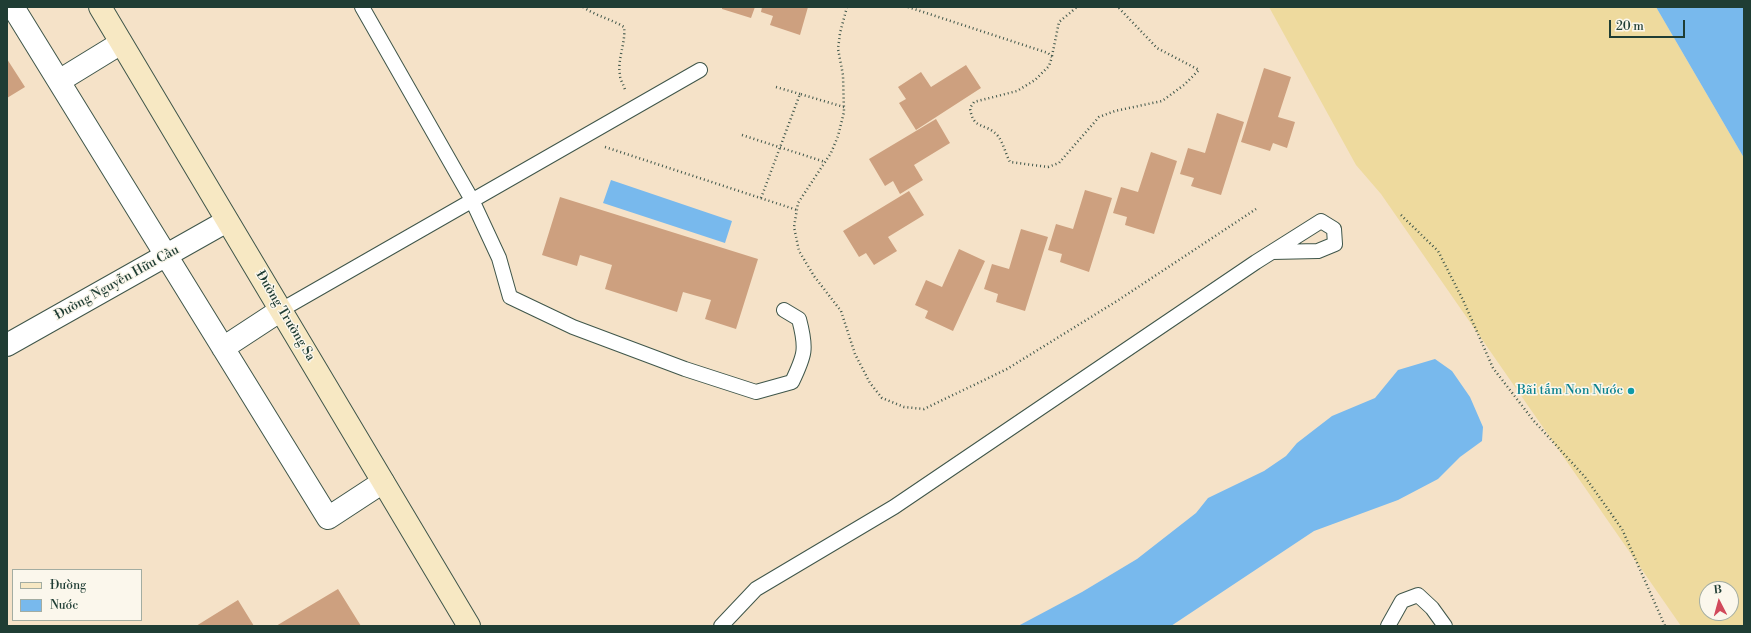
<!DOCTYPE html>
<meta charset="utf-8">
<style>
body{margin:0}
#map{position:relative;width:1751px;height:633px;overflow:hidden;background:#f5e2c8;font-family:"Libre Bodoni",serif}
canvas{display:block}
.frame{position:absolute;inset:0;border:8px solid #1f3d34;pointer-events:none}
.legend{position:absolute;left:12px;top:569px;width:130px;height:52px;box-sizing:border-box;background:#fbf7ec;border:1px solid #a3ada2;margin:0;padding:5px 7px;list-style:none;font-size:12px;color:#1f3d34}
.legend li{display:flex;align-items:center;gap:8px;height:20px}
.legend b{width:20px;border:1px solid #a3ada2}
.north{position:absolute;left:1699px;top:581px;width:40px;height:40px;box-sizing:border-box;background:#fbf7ec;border:1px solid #a3ada2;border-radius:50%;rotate:354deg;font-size:11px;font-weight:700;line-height:16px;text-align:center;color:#1f3d34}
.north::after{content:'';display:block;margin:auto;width:14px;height:18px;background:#d1495b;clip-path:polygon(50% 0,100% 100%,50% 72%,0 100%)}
.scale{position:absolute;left:1609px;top:20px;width:76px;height:18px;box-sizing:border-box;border:2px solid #1f3d34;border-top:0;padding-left:5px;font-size:12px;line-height:14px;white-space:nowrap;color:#1f3d34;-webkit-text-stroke:3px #fbf7ec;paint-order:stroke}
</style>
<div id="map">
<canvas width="1751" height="633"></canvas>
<div class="frame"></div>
<ul class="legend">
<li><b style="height:5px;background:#f7e8c3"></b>Đường</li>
<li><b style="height:11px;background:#78b9ed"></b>Nước</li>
</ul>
<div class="north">B</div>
<div class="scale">20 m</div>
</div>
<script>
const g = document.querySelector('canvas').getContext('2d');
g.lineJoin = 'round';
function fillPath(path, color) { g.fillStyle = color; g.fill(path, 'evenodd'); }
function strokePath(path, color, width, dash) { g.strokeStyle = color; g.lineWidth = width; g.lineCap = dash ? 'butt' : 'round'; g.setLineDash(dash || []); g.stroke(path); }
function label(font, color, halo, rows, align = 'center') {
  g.font = font + ' "Libre Bodoni",serif'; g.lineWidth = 3; g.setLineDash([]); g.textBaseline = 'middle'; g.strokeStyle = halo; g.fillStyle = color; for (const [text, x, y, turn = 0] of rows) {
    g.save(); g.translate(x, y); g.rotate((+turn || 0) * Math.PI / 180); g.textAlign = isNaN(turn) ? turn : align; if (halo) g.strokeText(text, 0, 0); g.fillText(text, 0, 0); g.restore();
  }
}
fillPath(new Path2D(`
 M1269 7H1656L1744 158V626H1681L1381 194 1356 165ZM1707 589H1731V613H1707Z`), '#eeda9e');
fillPath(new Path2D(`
 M1656 7H1744V158Z
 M611 180 732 221 725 243 603 203Z
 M1435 359 1452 371 1470 397 1483 427 1482 441 1460 457 1438 479 1398 500 1314 531 1171 626H1018L1082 592 1137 559 1196 513 1208 498 1264 471 1286 456 1297 443 1332 416 1375 398 1398 370Z`), '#78b9ed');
fillPath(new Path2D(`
 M722 7H755L751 18 722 9Z
 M762 7H808L800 35 770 25 773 16 761 12Z
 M7 59 25 87 7 98Z
 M966 65 981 88 916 130 899 103 906 99 898 87 921 72 931 87Z
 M1264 68 1291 77 1278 117 1295 122 1287 148 1273 143 1270 151 1241 142Z
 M1217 113 1244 122 1221 195 1191 186 1194 178 1180 174 1188 148 1205 153Z
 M936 119 950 143 914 165 923 180 900 194 893 181 885 186 869 159Z
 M1151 152 1177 161 1154 234 1125 225 1127 217 1113 213 1121 187 1138 192Z
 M1085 190 1112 198 1089 272 1060 262 1062 254 1048 250 1056 224 1073 229Z
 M909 191 924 215 888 237 897 251 874 265 866 253 859 257 843 231Z
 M560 197 758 259 736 329 705 319 711 300 683 292 677 312 605 289 612 265 580 255 577 266 542 255Z
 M1021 229 1048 237 1025 311 996 302 998 294 984 289 992 264 1009 269Z
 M959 249 985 261 953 331 925 318 928 311 915 305 926 280 942 287Z
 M338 589 361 626H276Z
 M238 600 254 626H196Z`), '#cda07f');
const service = new Path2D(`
 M362 7 472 200 499 258 510 297 573 327 685 369 756 392 792 382C805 355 807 349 799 319L784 310
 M281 310 700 70
 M721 626 756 589 894 507 1256 262 1321 221 1334 229 1335 244 1318 251 1272 252
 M1388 626 1402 601 1418 595 1432 608 1445 626`);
const minor = new Path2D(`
 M13 7 328 518 383 482
 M59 81 121 43
 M7 345 227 221
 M223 348 281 310`);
const secondary = new Path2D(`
 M100 7 469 626`);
strokePath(service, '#3f564a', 16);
strokePath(minor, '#3f564a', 24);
strokePath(secondary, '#3f564a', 24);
strokePath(new Path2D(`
 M583 7C596 16 611 19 624 27 626 43 617 59 620 75 620 80 624 85 625 90
 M847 7 840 33 838 49 843 75 844 112 838 136 831 153 798 203 794 227 799 251 814 276 841 311 855 354 870 383 882 398 904 407 924 409 1007 369 1117 301 1256 209
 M908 7 1048 53 1052 57 1049 66 1035 80 1017 91 974 102 970 108C973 131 986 122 998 136 1003 142 1006 155 1010 162L1048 167 1059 163 1099 117 1115 111 1162 101 1184 85 1199 70 1157 48 1118 7
 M1052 56 1059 22 1077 7
 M776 87 800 94
 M742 135 825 162
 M605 147 797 210
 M761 198 800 94 844 107
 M1401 215 1438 251 1463 300 1493 368 1533 420 1585 477 1622 529 1665 626`), '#3f564a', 2.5, [1, 3]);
strokePath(service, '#fff', 14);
strokePath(minor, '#fff', 22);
strokePath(secondary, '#f7e8c3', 22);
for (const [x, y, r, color] of [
 [1631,391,4,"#0f9aa8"]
]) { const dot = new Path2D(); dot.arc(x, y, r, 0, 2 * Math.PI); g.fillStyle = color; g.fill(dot); strokePath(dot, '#fbf7ec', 1.5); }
label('13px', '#1f3d34', '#fbf7ec', [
 ["Đường Nguyễn Hữu Cầu",117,283,-29],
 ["Đường Trường Sa",285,316,59]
]);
label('13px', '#0d838f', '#fbf7ec', [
 ["Bãi tắm Non Nước",1623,391]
], 'right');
</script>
